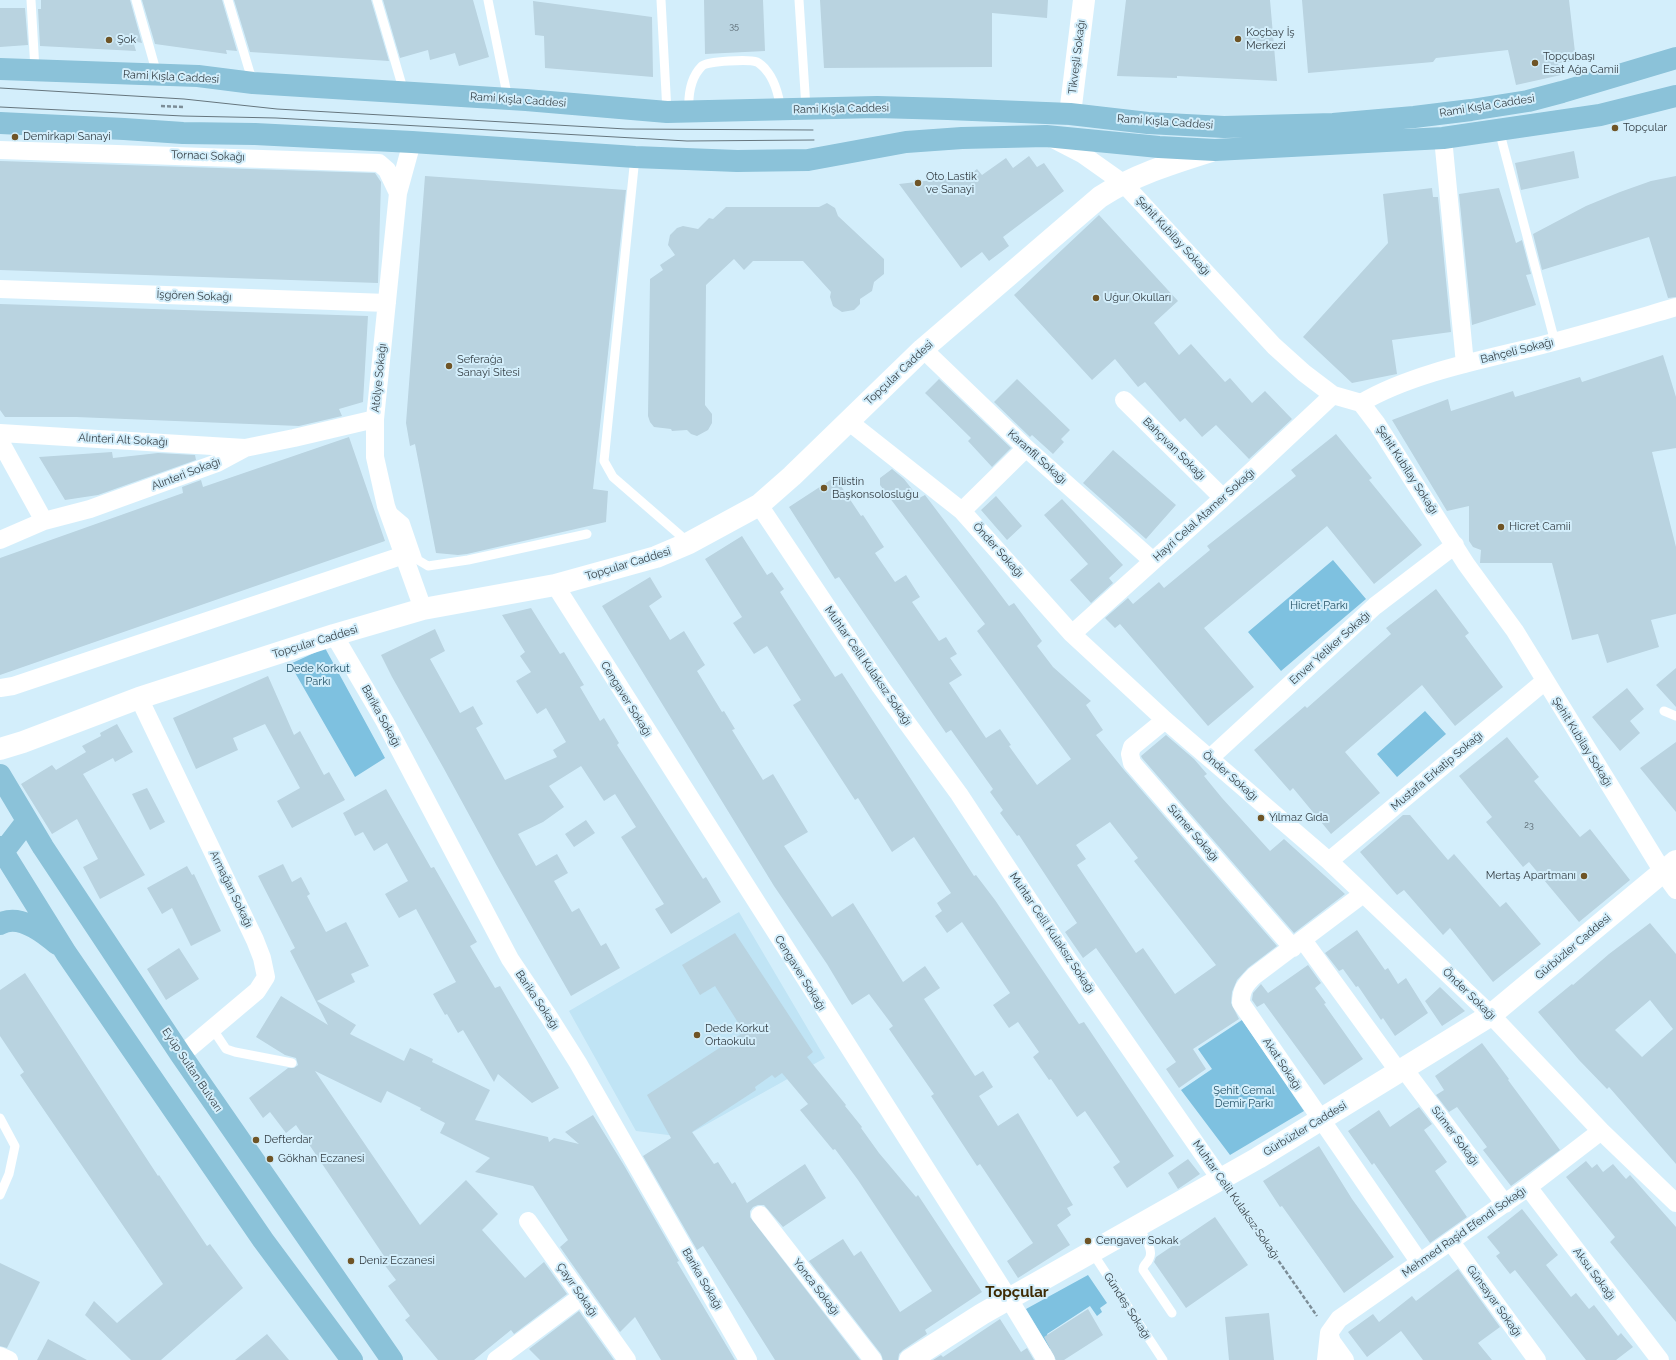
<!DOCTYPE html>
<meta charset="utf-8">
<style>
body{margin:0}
canvas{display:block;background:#d3eefb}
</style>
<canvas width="1676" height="1360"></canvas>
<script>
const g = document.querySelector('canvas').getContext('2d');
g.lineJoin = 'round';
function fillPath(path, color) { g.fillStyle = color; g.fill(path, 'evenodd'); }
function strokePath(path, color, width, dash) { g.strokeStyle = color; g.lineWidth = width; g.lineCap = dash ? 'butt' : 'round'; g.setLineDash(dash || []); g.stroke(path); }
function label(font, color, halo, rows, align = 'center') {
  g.font = font + ' Raleway,sans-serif'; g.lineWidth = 4; g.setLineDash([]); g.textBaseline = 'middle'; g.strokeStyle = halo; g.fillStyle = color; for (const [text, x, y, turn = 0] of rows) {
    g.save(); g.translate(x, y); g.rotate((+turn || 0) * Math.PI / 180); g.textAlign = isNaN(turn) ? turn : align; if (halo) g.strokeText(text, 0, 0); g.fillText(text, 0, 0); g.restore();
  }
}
fillPath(new Path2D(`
 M739 912 825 1058 684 1137 636 1131 569 1011Z`), '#c0e4f5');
fillPath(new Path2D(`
 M1333 560 1366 599 1281 671 1248 632Z
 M325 648 385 758 355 777 290 664Z
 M1425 711 1446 734 1397 777 1377 754Z
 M1242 1020 1304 1111 1230 1155 1181 1090 1212 1069 1198 1049Z
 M1088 1275 1107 1303 1100 1308 1102 1312 1097 1316 1090 1306 1047 1334 1054 1347 1050 1349 1026 1309Z`), '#7ec1e0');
fillPath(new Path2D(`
 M41 0H130L142 43 133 41 136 51 40 46 38 9H41Z
 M142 0H222L237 51 226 50 227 54 155 44Z
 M234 0H371L389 61 250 52Z
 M383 0H473L489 57 459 66 455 53 430 60 428 50 400 58Z
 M704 0H763L765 51 705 54Z
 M820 0H1048L1047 18 992 13V67L824 68Z
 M1126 0H1270L1277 81 1177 76V78L1117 76Z
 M1302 0H1569L1576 61 1558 63 1561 75 1516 85 1508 50 1436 58 1433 62 1308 73Z
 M533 1 652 17 653 77 545 68 544 36 535 35Z
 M0 8H25L28 45 0 47Z
 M1574 151 1579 178 1521 190 1515 163Z
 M1029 156 1037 167 1044 163 1064 191 1003 237 1009 246 989 261 982 252 961 268 899 184 968 176 977 169 982 175 1006 158 1013 168Z
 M0 161 375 173 381 182 378 283 0 270Z
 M425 176 626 190 593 489 608 491 606 522 467 554 458 555 436 553 415 444 410 446 406 423Z
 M1676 176V297L1668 298 1649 237 1542 270 1533 234 1586 206 1620 192 1651 181Z
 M1432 188 1433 197H1438L1451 332 1392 340 1397 374 1352 383 1303 337 1388 243 1383 194Z
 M1499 188 1516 243 1522 240 1531 274 1526 275 1536 305 1472 325 1459 194Z
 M827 203 835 208 838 216 884 259V274L874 282 872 291 860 299V304L854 310 842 312 833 306 830 297 831 292 803 261H753L744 270 734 259 706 285 705 405 712 414V423L708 430 697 436 691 434 687 430 672 431 671 429 654 427 650 422 648 416 650 279 663 270 660 265 675 255 668 245 670 235 677 228 683 226 698 229 709 218 713 219 726 207H819Z
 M1099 215 1178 301 1154 323 1179 355 1191 344 1225 382 1230 378 1252 403 1265 391 1292 419 1249 459 1216 425 1202 437 1185 418 1180 422 1145 382 1138 387 1115 359 1092 380 1014 295Z
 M0 304 368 316 363 402 339 409 342 416 299 426 76 417H5L0 410Z
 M1663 355 1676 397V448L1652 452 1676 547V614L1651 620 1659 647 1607 663 1598 634 1572 640 1552 563H1480L1481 550 1473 547 1469 541V506L1447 511 1392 420 1448 399 1451 411 1513 391 1515 397 1580 377 1582 382Z
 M939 379 1011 448 992 467 968 441 971 438 925 393Z
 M1017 379 1070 430 1061 439 1064 442 1053 454 1032 435 1030 437 994 402Z
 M1336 434 1372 478 1369 480 1422 545 1374 584 1327 526 1204 628 1254 687 1208 726 1120 624 1115 628 1105 618 1128 598 1133 604 1159 582 1164 588 1210 550 1207 546 1296 476 1291 470Z
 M349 437 385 541 0 675V558L183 493 182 487 201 480 203 487Z
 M1113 450 1176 505 1146 539 1083 483Z
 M112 452 113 458 158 453 195 455 196 460 98 495 65 500 39 457Z
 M892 469 904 479 919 498 925 495 1009 606 1014 603 1042 641 1037 646 1053 667 1091 701 1086 705 1103 730 1096 735 1124 770 1277 946 1248 968 1237 980 1232 992 1231 1003 1239 1019 1193 1049 1206 1069 1179 1088 1166 1069 1176 1062 1096 948 1083 958 1065 932 1077 923 1019 835 1017 836 1000 813 1003 810 990 792 993 789 951 730 946 733 839 577 835 579 789 507 835 477 861 516 863 515 884 547 875 553 895 582 906 575 920 597 912 602 939 641 946 637 957 654 950 658 962 675 949 683 986 738 1000 729 1011 745 1009 746 1037 785 1071 759 977 631 985 624 880 485V478ZM1110 822 1138 858 1134 861 1216 965 1175 994 1143 948 1136 953 1077 865 1086 859 1076 845Z
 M996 496 1022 526 1007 540 981 510Z
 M1062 499 1123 565 1109 578 1113 583 1091 603 1070 580 1088 564 1044 515Z
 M742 536 767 575 772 572 784 589 780 592 835 677 842 673 974 876 976 875 995 900 1079 1024 1084 1022 1174 1156 1127 1188 1113 1167 1120 1162 1085 1111 1077 1117 1051 1079 1049 1080 1033 1057 1039 1052 1018 1022 1009 1028 993 1005 1010 993 962 922 947 933 935 916 942 911 937 903 951 893 914 837 892 852 858 798 855 800 793 705 801 700 767 646 754 654 733 623 742 617 705 559Z
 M650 577 662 597 649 606 670 640 684 631 705 665 697 671 722 712 724 711 735 729 732 730 763 780 773 774 808 832 784 846 832 917 853 903 903 982 925 966 940 988 924 999 975 1076 983 1071 993 1087 979 1096 998 1126 1018 1113 1073 1205 1067 1208 1071 1215 1057 1225 1070 1245 1018 1278 1007 1261 1033 1243 980 1164 977 1166 931 1096 934 1094 889 1029 893 1026 869 994 852 1005 848 999 827 964 774 886 602 606Z
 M1436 589 1469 633 1465 636 1503 687 1455 726 1422 685 1345 752 1380 793 1331 834 1293 788 1290 791 1254 750 1305 706 1307 708 1391 634 1386 628Z
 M531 608 560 654 564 652 584 685 580 687 600 721 604 718 619 743 617 745 703 879 706 877 721 902 671 934 655 909 664 904 621 837 636 827 615 794 604 801 581 766 549 786 564 807 543 822 518 834 536 866 557 854 568 873 554 881 572 912 579 908 601 946 606 943 620 968 571 996 497 866 443 767 392 677 381 655 435 629 445 651 430 659 460 713 473 706 483 724 476 728 505 780 557 757 553 750 566 742 546 708 537 714 516 681 531 672 520 656 525 652 502 615Z
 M1676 668V707L1656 685Z
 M268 676 294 735 300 731 324 775 329 772 345 800 292 828 277 801 300 788 265 724 233 738 238 750 196 769 173 718Z
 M1627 688 1644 709 1630 721 1640 733 1620 751 1592 717Z
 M117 724 133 752 115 762 113 758 83 774 145 875 100 899 83 867 98 859 77 819 52 834 21 784 52 765 56 770 86 752 82 746 101 736 100 733Z
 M1166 735 1194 759 1207 774 1204 776 1222 798 1270 851 1284 839 1345 894 1294 933 1142 758 1141 756Z
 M1507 737 1539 777 1534 781 1580 837 1590 829 1630 880 1579 922 1529 862 1523 867 1486 822 1492 817 1459 776Z
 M1676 742V812L1640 768Z
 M147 788 165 822 150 830 132 794Z
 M386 789 431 868 434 867 477 942 470 946 495 988 500 986 559 1088 532 1103 498 1074 494 1082 463 1030 458 1033 447 1014 445 1015 433 994 456 982 416 909 399 918 385 894 408 881 387 843 374 851 363 832 355 836 343 813Z
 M1403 815H1410L1448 860 1454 854 1500 907 1506 902 1541 944 1493 982 1450 928 1443 935 1404 890 1397 895 1360 852Z
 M586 820 595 833 574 847 565 834Z
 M283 864 292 882 301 877 310 894 307 896 326 932 346 922 369 966 351 974 355 982 317 1001 356 1025 350 1034 404 1061 410 1048 433 1059 432 1062 490 1090 475 1120 548 1137 549 1142 554 1138 579 1144 565 1132 593 1115 625 1167 679 1261 677 1262 735 1360H661L635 1317 620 1332 560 1247 568 1240 533 1186 475 1172 490 1158 440 1133 445 1123 420 1110 421 1108 387 1091 381 1103 315 1071 420 1225 466 1180 498 1214 482 1230 525 1278 544 1262 567 1294 514 1334 511 1330 474 1360H438L405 1320 410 1316 388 1286 396 1280 380 1259 384 1256 296 1125 286 1133 270 1112 263 1118 249 1098 288 1068H294L298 1065 296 1058 285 1055 256 1037 281 996 328 1025 290 951 295 948 258 876Z
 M187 866 192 875 194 874 221 931 191 946 172 908 162 914 147 888Z
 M1650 923 1676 954V1164L1609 1087 1607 1089 1579 1060 1538 1012 1572 984 1573 985 1609 954ZM1650 1000 1673 1029 1642 1057 1615 1030Z
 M1357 930 1385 970 1388 968 1398 984 1406 978 1428 1013 1395 1036 1383 1018 1381 1020 1358 986 1356 987 1343 969 1339 971 1325 953Z
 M735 933 813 1052 807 1057 846 1105 845 1106 862 1127 861 1128 879 1153 916 1197 918 1195 982 1292 925 1330 927 1334 903 1350 899 1354 898 1360H883L881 1354 809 1261 843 1239 854 1256 861 1251 900 1312 932 1291 858 1180 835 1149 833 1150 800 1110 808 1104 782 1073 775 1078 772 1075 755 1087 756 1090 692 1132 714 1164 718 1162 732 1184 735 1182 747 1203 805 1164 826 1198 783 1227 764 1205H758L753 1207 750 1211V1217L860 1360H775L703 1246 697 1250 643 1156 671 1138 647 1095 744 1032 715 986 700 995 682 965Z
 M179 948 199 979 166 1000 147 969Z
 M1308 965 1321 983 1315 988 1326 1003 1324 1004 1363 1059 1324 1085 1264 1003 1257 1007 1252 1000 1253 993 1261 984 1268 993Z
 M25 973 158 1176 159 1175 207 1246 210 1244 243 1288 161 1360H131L85 1315 94 1301 117 1323 163 1284 20 1075 24 1072 0 1036V990Z
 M1440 987 1465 1011 1442 1026 1425 1001Z
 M1482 1043 1509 1079 1508 1080 1560 1150 1511 1186 1483 1150 1487 1147 1457 1107 1449 1112 1436 1095 1444 1090 1435 1076Z
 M1419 1107 1432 1124 1424 1130 1447 1162 1435 1171 1467 1217 1430 1243 1374 1163 1372 1165 1348 1131 1379 1110 1390 1127Z
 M1319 1146 1352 1199 1394 1257 1344 1293 1282 1206 1280 1207 1263 1181Z
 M1188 1159 1200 1174 1178 1189 1168 1173Z
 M1586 1161 1592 1168 1597 1164 1603 1172 1613 1164 1626 1179 1630 1175 1676 1227V1322L1610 1242 1615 1237 1566 1177Z
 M1522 1209 1558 1255 1546 1265 1571 1297 1576 1293 1589 1309 1594 1305 1618 1336 1621 1333 1633 1347 1616 1360H1586L1515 1270 1510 1274 1496 1256 1500 1253 1487 1237Z
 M1215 1217 1248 1265 1186 1308 1154 1262 1156 1257Z
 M0 1263 40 1282 7 1348 0 1346Z
 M1458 1269 1500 1327 1478 1343 1492 1360H1423L1401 1331 1367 1357 1348 1332 1373 1314 1379 1322 1412 1296 1416 1301Z
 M1088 1309 1103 1335 1064 1360H1056L1044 1337Z
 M579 1311 614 1360H540L529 1349Z
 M1269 1313 1274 1360H1229L1225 1317Z
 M1000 1319 1021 1352 1027 1348 1034 1360H933L941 1355 943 1357Z
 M267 1334 289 1360H235Z
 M48 1339 87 1360H37Z`), '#b9d3e0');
strokePath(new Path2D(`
 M161 106 184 107
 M1234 1197 1317 1316`), '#7c8d97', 2.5, [4, 2]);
strokePath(new Path2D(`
 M31 0 35 70
 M136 0 157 74
 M228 0 253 83
 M377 0 404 92
 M488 0 508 99
 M661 0 667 112
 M799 0 806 108
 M689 112C688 96 690 78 702 66 708 61 749 59 757 62 759 63 764 67 766 70 775 80 779 97 781 110
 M1499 130 1555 342
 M635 157 604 461 613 477 689 543
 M392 511 405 522 418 560 428 566 468 560 587 534
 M1664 711 1676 716
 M212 1028 226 1049 235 1052 292 1063
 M0 1118 15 1146 9 1174 0 1195
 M1138 1226C1142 1235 1155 1249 1149 1259 1147 1264 1143 1264 1143 1270L1172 1313
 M1092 1252 1163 1360`), '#fff', 9);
strokePath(new Path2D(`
 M1443 138 1465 364
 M1053 139 1082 154 1123 183 1274 346 1304 373 1333 395 1361 403 1377 424 1466 564 1515 631 1663 872 1676 890
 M412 142 398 193 375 419V457L386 506 423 609
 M0 150 379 163 387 170 398 193
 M0 289 387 303
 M923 349 1026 448 1153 561
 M1124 400 1223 498
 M1361 403C1408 375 1476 361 1530 348 1579 336 1628 321 1676 307
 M848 421 962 511 1072 634 1165 720 1329 861 1491 1015 1601 1131 1676 1203
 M0 433 245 448
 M0 441 44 521
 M759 505 880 686 959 794 1069 961 1221 1180
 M962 511 1026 448
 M0 540 44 521 90 509 217 463 245 448 294 438 375 419
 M555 585 1009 1299 1046 1360
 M1072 634 1223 498 1333 395
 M334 635 385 722 510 959 549 1017 578 1063 748 1360
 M0 688 13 686 404 555
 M139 698 255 940 262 958 266 977 257 991 181 1055
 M1165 720 1132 747 1130 754 1132 763 1293 948
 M1210 758 1375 606 1455 545
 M1329 861 1545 681
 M1363 894 1254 976C1245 985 1241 990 1241 1003L1420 1263
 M1303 940 1399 1072
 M1404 1069 1505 1204
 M1528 1187 1660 1360
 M760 1215 873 1360
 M528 1221 627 1360
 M1451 1242 1537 1360
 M1329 1333 1339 1319 1528 1187 1601 1131
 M1329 1333 1332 1342 1345 1360
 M0 1356 9 1360
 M496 1360 582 1296
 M1326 1360 1329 1333`), '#fff', 18);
strokePath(new Path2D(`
 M1070 114 1084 0
 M0 749 23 742 139 698 334 635 423 609 555 585 656 557 689 543 759 505 792 476 923 349 1100 197C1134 175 1173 163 1211 151
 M910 1360 982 1314 1258 1158 1491 1015 1676 861`), '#fff', 22);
strokePath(new Path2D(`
 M0 69 198 76 253 83 526 100 667 112 877 107 948 109 1070 114 1148 123 1224 127 1333 124 1414 117 1471 110 1528 101 1562 92 1676 58
 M0 123 124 129 183 133 255 134 412 142 635 157 737 161 808 160 906 142 962 138 1046 136 1159 147 1215 150 1443 138 1600 115 1676 96
 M0 775 43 847 181 1055 392 1360
 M0 847 66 953 263 1240 352 1360
 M3 852 27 821
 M0 924C19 913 43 932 57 944`), '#8bc2d9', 22);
strokePath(new Path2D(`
 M0 88 184 99 277 109 626 129 813 130
 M0 107 183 116 276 118 687 141 814 140`), '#66767e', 1);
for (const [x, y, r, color] of [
 [1238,39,4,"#6f5426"],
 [109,40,4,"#6f5426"],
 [1535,63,4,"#6f5426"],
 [1615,128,4,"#6f5426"],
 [15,137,4,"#6f5426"],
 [918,183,4,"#6f5426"],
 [1096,298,4,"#6f5426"],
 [449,366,4,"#6f5426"],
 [824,488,4,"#6f5426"],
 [1501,527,4,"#6f5426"],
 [1261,818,4,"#6f5426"],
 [1584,876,4,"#6f5426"],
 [697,1035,4,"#6f5426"],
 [256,1140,4,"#6f5426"],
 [270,1159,4,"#6f5426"],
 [1088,1241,4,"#6f5426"],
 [351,1261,4,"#6f5426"]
]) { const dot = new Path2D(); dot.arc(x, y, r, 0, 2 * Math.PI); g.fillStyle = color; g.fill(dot); strokePath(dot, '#d3eefb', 1.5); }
label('9px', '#55636b', null, [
 ["35",734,26],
 ["23",1529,825]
]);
label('11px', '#343e44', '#d3eefb', [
 ["Koçbay İş",1246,33],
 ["Merkezi",1246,46],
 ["Şok",117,40],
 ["Topçubaşı",1543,57],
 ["Esat Ağa Camii",1543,70],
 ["Topçular",1623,128],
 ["Demirkapı Sanayi",23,137],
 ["Oto Lastik",926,177],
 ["ve Sanayi",926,190],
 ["Uğur Okulları",1104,298],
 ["Seferağa",457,360],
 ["Sanayi Sitesi",457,373],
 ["Filistin",832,482],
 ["Başkonsolosluğu",832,495],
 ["Hicret Camii",1509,527],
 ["Yılmaz Gıda",1269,818],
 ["Mertaş Apartmanı",1576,876,"right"],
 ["Dede Korkut",705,1029],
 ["Ortaokulu",705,1042],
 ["Defterdar",264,1140],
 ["Gökhan Eczanesi",278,1159],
 ["Cengaver Sokak",1096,1241],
 ["Deniz Eczanesi",359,1261]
], 'left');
label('11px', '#343e44', '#d3eefb', [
 ["Tikveşli Sokağı",1077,57,-83],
 ["Rami Kışla Caddesi",171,77,3],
 ["Rami Kışla Caddesi",518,100,4],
 ["Rami Kışla Caddesi",1487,106,-9],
 ["Rami Kışla Caddesi",841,109,-1],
 ["Rami Kışla Caddesi",1165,122,4],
 ["Tornacı Sokağı",208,156,2],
 ["Şehit Kubilay Sokağı",1173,236,47],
 ["İşgören Sokağı",194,296,2],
 ["Bahçeli Sokağı",1517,351,-14],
 ["Topçular Caddesi",899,373,-43],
 ["Atölye Sokağı",379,378,-84],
 ["Alınteri Alt Sokağı",123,440,3],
 ["Bahçıvan Sokağı",1174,449,45],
 ["Karanfil Sokağı",1037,457,42],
 ["Şehit Kubilay Sokağı",1407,470,57],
 ["Alınteri Sokağı",186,474,-21],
 ["Hayri Celal Atamer Sokağı",1204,515,-42],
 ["Önder Sokağı",998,550,48],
 ["Topçular Caddesi",628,564,-17],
 ["Topçular Caddesi",315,642,-17],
 ["Enver Yetiker Sokağı",1330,648,-42],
 ["Muhtar Celil Kulaksız Sokağı",868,666,55],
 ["Cengaver Sokağı",626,699,58],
 ["Barika Sokağı",381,716,61],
 ["Şehit Kubilay Sokağı",1582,742,58],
 ["Mustafa Erkatip Sokağı",1437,771,-40],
 ["Önder Sokağı",1230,776,41],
 ["Sümer Sokağı",1193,833,49],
 ["Armağan Sokağı",231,889,64],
 ["Muhtar Celil Kulaksız Sokağı",1052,933,56],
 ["Gürbüzler Caddesi",1573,947,-40],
 ["Cengaver Sokağı",800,973,58],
 ["Önder Sokağı",1469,994,44],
 ["Barika Sokağı",537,1000,56],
 ["Akat Sokağı",1282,1064,56],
 ["Eyüp Sultan Bulvarı",192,1070,56],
 ["Gürbüzler Caddesi",1305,1129,-31],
 ["Sümer Sokağı",1455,1136,53],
 ["Muhtar Celil Kulaksız Sokağı",1236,1200,55],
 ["Mehmed Raşid Efendi Sokağı",1464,1232,-35],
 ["Aksu Sokağı",1594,1274,53],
 ["Barika Sokağı",702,1279,60],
 ["Yonca Sokağı",816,1287,52],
 ["Çayır Sokağı",577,1290,55],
 ["Günsayar Sokağı",1494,1301,54],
 ["Gündeş Sokağı",1127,1306,57]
]);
label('11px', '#255367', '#d3eefb', [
 ["Hicret Parkı",1319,606],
 ["Dede Korkut",318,669],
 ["Parkı",318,682],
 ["Şehit Cemal",1244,1091],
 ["Demir Parkı",1244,1104]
]);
label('bold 15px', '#3e2a03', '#d3eefb', [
 ["Topçular",1017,1292]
]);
</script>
